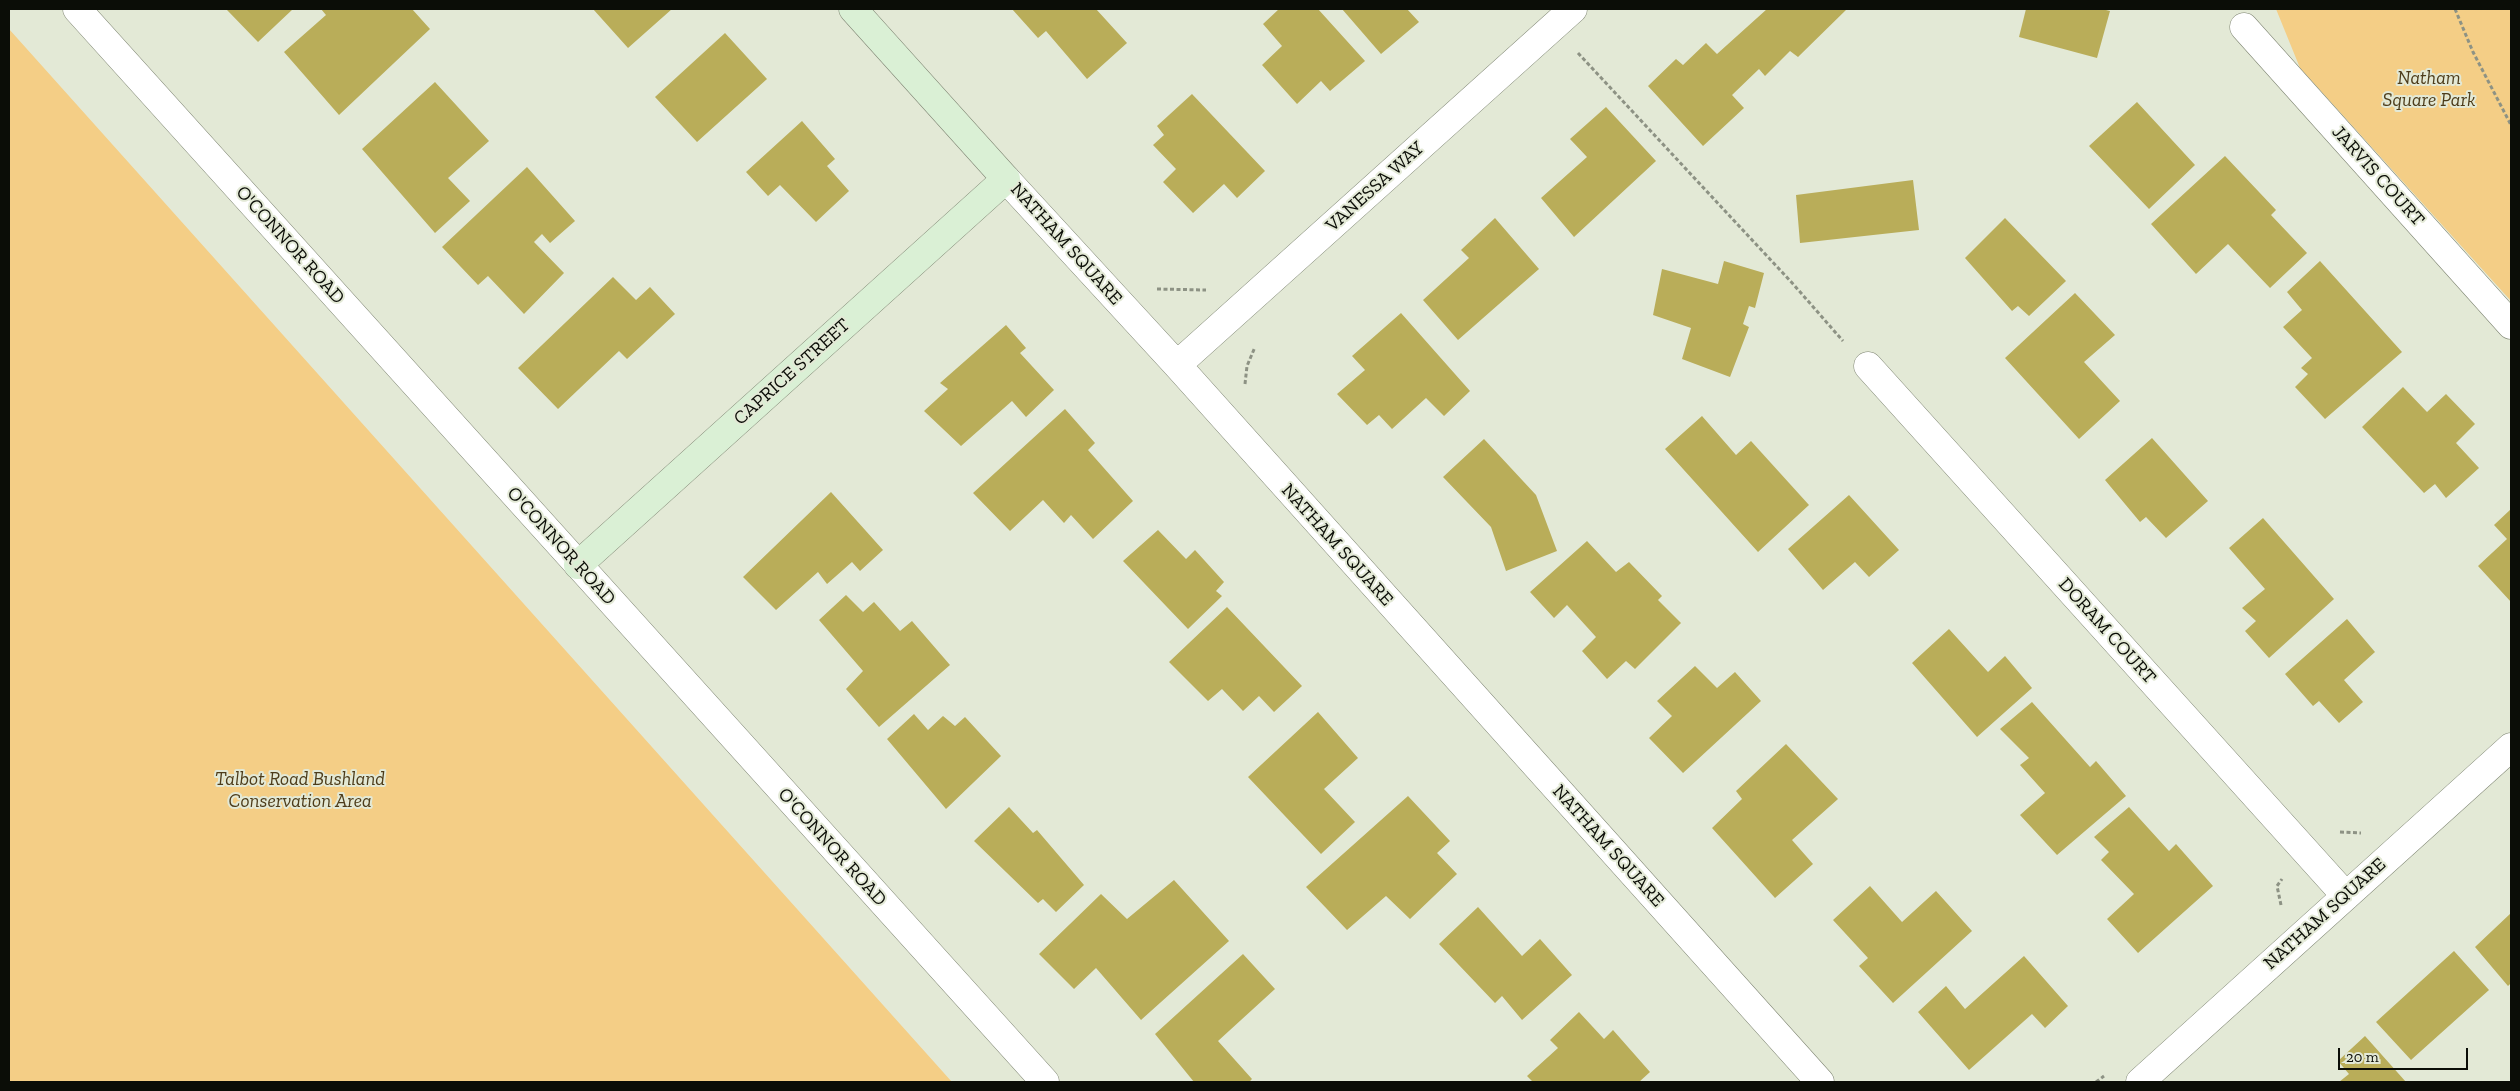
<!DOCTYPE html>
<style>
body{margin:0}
#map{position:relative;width:2520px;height:1091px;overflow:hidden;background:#e3e9d6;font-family:"Zilla Slab",serif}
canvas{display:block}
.frame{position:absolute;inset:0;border:10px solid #0b0d07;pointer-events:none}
.scale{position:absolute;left:2338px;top:1048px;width:130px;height:22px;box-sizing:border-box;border:2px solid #0b0d07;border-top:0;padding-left:6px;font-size:15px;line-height:18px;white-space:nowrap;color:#0b0d07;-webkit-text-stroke:4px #e3e9d6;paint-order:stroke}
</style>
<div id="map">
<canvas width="2520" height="1091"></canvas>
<div class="frame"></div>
<div class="scale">20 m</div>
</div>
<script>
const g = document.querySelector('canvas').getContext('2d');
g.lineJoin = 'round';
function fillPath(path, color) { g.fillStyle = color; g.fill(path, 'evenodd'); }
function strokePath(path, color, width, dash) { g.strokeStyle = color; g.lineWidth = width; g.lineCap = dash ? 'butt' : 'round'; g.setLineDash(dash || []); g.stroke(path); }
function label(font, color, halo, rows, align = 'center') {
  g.font = font + ' "Zilla Slab",serif'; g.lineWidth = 4; g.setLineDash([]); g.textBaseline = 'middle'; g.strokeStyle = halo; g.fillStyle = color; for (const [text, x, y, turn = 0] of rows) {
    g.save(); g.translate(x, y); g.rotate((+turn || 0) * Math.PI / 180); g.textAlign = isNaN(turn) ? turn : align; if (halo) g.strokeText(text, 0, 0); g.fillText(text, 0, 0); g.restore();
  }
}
fillPath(new Path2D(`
 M2276 9H2511V301L2300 68Z
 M9 29 952 1082H9Z`), '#f4ce86');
fillPath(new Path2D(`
 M229 9H293L258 42 227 10Z
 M321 9H412L430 29 339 115 284 52 326 15Z
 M593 9H672L628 48Z
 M1012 9H1096L1127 43 1087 79 1046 31 1038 38Z
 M1279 9H1318L1365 61 1330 91 1321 81 1297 104 1262 65 1282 46 1263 24Z
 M1342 9H1407L1419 22 1381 54Z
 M1767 9H1847L1798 57 1790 51 1765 76 1759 69 1732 95 1744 108 1703 146 1648 86 1676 59 1683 65 1706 43 1717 54Z
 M2026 9H2102L2110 11 2097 58 2019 37Z
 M725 33 767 79 697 142 655 97Z
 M435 82 489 141 448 178 470 201 435 233 362 149Z
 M1192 94 1265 171 1237 198 1224 184 1193 213 1163 182 1176 169 1153 145 1164 135 1157 126Z
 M2137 102 2195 165 2149 209 2089 146Z
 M1606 107 1656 161 1574 237 1541 198 1587 157 1570 139Z
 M802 121 835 159 827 166 849 191 816 222 780 185 768 196 746 172Z
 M2225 156 2276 210 2271 215 2307 253 2270 288 2228 244 2196 274 2151 224Z
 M527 167 575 221 550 243 542 234 534 242 564 273 524 314 488 276 478 285 442 247Z
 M1913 180 1919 230 1800 243 1796 195Z
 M1495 218 1539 269 1458 340 1423 300 1469 258 1461 250Z
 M2005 218 2066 281 2029 316 2018 306 2012 311 1965 258Z
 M1724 261 1764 273 1755 308 1749 306 1743 324 1749 327 1730 377 1682 359 1691 328 1653 315 1662 269 1718 284Z
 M2320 261 2402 352 2325 419 2295 387 2308 374 2301 368 2312 358 2283 327 2302 310 2287 292Z
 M613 277 636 300 650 287 675 314 627 359 619 351 558 409 518 368Z
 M2075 293 2115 335 2084 362 2120 401 2079 439 2005 358Z
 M1401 313 1470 391 1444 416 1426 398 1392 429 1379 415 1367 425 1337 394 1365 370 1352 356Z
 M1006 325 1026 348 1020 353 1054 390 1026 417 1012 401 961 446 924 411 948 389 940 383Z
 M2403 387 2427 412 2446 394 2475 424 2456 443 2479 468 2446 498 2435 484 2424 493 2362 427Z
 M1065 409 1095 443 1088 450 1133 501 1093 539 1071 515 1064 523 1043 500 1010 531 973 493Z
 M1702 416 1736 455 1751 441 1809 505 1758 552 1665 449Z
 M2152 438 2208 501 2166 538 2146 517 2140 522 2105 480Z
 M1484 439 1536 495 1557 551 1506 571 1491 527 1443 477Z
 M831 492 883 550 860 571 852 562 827 584 818 572 776 610 743 577Z
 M1849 495 1899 550 1869 577 1855 562 1823 590 1788 549Z
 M2511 509V602L2478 566 2507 539 2494 525Z
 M2263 518 2334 599 2269 658 2245 631 2256 621 2242 608 2265 589 2229 548Z
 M1158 530 1186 559 1195 550 1224 582 1216 591 1222 596 1188 629 1123 561Z
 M1587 541 1616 572 1629 562 1662 596 1658 600 1681 623 1635 669 1626 661 1607 679 1582 651 1596 637 1567 605 1554 618 1530 592Z
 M846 595 863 612 874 602 900 631 912 621 950 665 879 727 846 689 863 671 819 620Z
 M1227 607 1302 686 1274 712 1259 696 1243 711 1222 689 1208 701 1169 662Z
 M2347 619 2375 652 2344 680 2363 702 2339 723 2319 701 2313 706 2285 674Z
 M1949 629 1988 672 2005 656 2032 688 1977 737 1912 663Z
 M1695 666 1717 688 1735 672 1761 701 1683 773 1649 738 1672 716 1657 701Z
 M2032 702 2090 767 2096 761 2126 796 2057 855 2020 815 2045 793 2020 765 2029 758 2000 729Z
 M1318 712 1358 758 1324 789 1355 822 1321 854 1248 777Z
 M914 714 928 730 943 716 955 726 965 717 1001 756 946 809 887 739Z
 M1786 744 1838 799 1792 840 1813 864 1775 898 1712 828 1742 799 1736 791Z
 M1408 796 1450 841 1437 853 1457 874 1410 919 1386 896 1347 930 1306 887Z
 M1009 807 1033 833 1037 830 1084 885 1056 912 1043 899 1038 903 974 841Z
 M2129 807 2169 851 2176 844 2213 886 2138 953 2107 919 2134 894 2101 860 2109 852 2094 837Z
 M1174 880 1229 941 1141 1020 1096 968 1074 989 1039 954 1101 894 1127 919Z
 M1870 886 1902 922 1936 891 1972 931 1893 1003 1859 966 1868 958 1833 920Z
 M1478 907 1522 956 1540 939 1572 975 1522 1020 1502 996 1495 1003 1439 944Z
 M2511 913V983L2508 986 2475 947Z
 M2454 951 2489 990 2411 1060 2376 1022Z
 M1243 954 1275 989 1218 1041 1252 1079 1249 1082H1194L1155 1034Z
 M2024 956 2068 1006 2045 1028 2032 1014 1969 1070 1918 1012 1946 986 1965 1009Z
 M1579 1012 1604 1039 1613 1030 1650 1072 1639 1082H1533L1527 1076 1558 1048 1550 1040Z
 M2365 1036 2406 1082H2339L2349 1074 2338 1061Z`), '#b9ad59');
const street = new Path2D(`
 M77 9 1045 1082
 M2244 27 2511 325
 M1006 179 1177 365 1820 1082
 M1177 365 1573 9
 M1868 366 2346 896
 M2140 1082 2511 747`);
const secondary = new Path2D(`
 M578 565 1006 179 853 9`);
strokePath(street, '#7f8573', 29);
strokePath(secondary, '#7f8573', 29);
strokePath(new Path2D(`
 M2455 9 2473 52 2511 125
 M1578 53 1794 285 1843 341
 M1157 289 1206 290
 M1245 384 1247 366 1255 347
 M2340 832 2361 833
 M2281 905 2277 886 2282 879
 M2096 1082 2104 1076`), '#8d9284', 3, [4, 2.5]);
strokePath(street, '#fff', 28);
strokePath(secondary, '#daf0d5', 28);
label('italic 19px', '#4d3c1a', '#e3e9d6', [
 ["Natham",2429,79],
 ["Square Park",2429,101],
 ["Talbot Road Bushland",300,780],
 ["Conservation Area",300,802]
]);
label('19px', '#0b0d07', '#e3e9d6', [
 ["JARVIS COURT",2378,176,48],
 ["VANESSA WAY",1375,187,-42],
 ["NATHAM SQUARE",1066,244,48],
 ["O'CONNOR ROAD",290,245,48],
 ["CAPRICE STREET",792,372,-42],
 ["NATHAM SQUARE",1337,545,48],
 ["O'CONNOR ROAD",561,546,48],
 ["DORAM COURT",2107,631,48],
 ["NATHAM SQUARE",1608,846,48],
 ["O'CONNOR ROAD",832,847,48],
 ["NATHAM SQUARE",2325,914,-42]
]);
</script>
